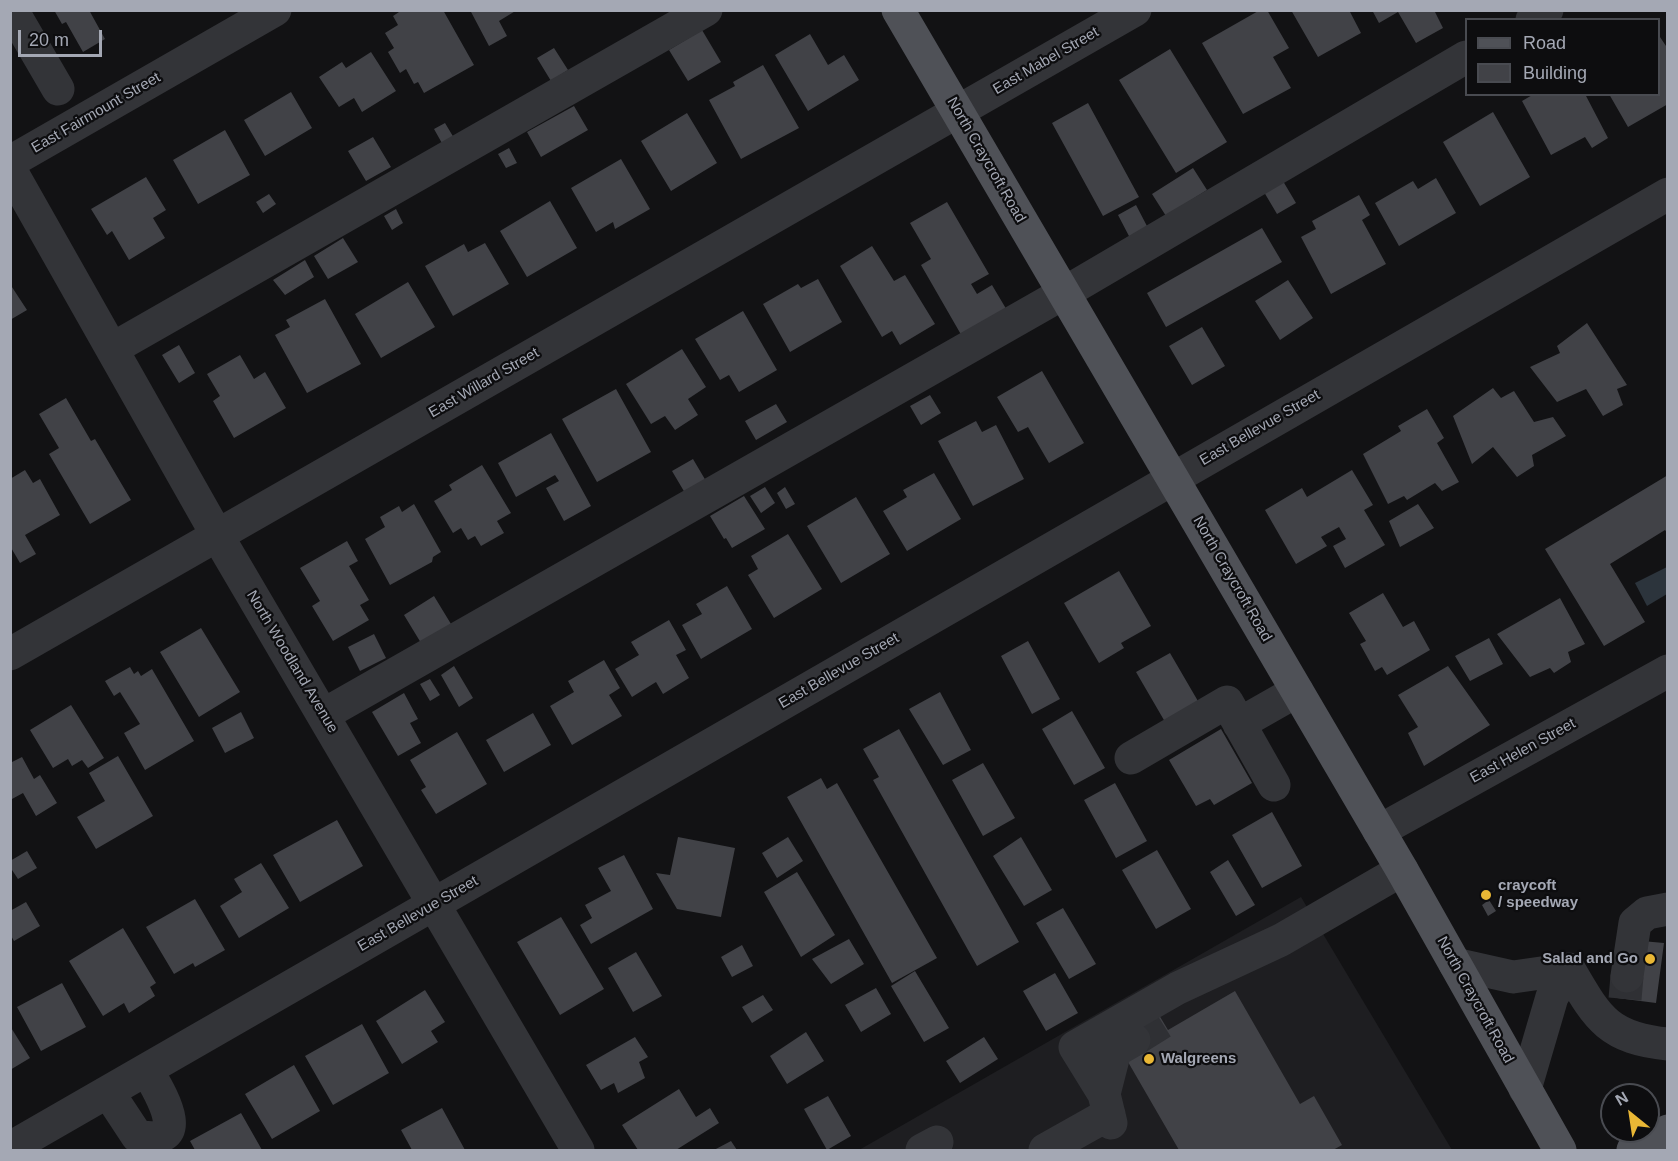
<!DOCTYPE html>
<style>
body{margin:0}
#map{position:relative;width:1678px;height:1161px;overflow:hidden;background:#121214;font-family:Helvetica,sans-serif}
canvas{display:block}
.frame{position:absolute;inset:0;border:12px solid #a4a8b4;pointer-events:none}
.legend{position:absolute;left:1465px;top:18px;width:195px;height:78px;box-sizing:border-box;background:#0d0d0f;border:2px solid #494b51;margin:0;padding:8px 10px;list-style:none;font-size:18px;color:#a4a8b4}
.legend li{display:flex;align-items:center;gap:12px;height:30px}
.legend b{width:30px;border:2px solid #494b51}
.north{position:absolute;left:1600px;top:1083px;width:60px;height:60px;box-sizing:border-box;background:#0d0d0f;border:2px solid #494b51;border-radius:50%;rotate:330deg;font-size:16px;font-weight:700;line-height:24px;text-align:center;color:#a4a8b4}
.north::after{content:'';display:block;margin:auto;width:21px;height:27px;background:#e9b735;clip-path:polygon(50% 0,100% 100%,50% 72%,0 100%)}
.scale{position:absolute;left:18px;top:30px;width:84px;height:27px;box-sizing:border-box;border:3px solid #a4a8b4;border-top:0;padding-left:8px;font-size:18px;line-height:21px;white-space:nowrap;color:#a4a8b4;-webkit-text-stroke:4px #0d0d0f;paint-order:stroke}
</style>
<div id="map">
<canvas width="1678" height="1161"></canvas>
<div class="frame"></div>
<ul class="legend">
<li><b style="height:8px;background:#4f5157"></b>Road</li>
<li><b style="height:16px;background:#414247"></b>Building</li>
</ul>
<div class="north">N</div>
<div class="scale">20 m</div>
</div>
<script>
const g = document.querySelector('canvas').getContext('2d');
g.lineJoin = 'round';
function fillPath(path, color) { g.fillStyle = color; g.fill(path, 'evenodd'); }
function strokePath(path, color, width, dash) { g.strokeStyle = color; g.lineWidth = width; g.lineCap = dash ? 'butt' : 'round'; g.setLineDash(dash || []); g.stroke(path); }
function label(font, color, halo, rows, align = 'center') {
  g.font = font + ' Helvetica,sans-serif'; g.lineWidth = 4.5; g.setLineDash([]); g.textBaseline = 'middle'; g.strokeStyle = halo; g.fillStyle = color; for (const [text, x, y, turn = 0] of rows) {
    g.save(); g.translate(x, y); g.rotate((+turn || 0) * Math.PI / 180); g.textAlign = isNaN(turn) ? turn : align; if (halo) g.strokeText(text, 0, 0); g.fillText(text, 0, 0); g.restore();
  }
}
fillPath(new Path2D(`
 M1301 897 1452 1150H859Z`), '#1e1e21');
fillPath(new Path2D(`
 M1667 567V594L1647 606 1635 583Z`), '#2c343c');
fillPath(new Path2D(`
 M54 10H89L105 39 83 52 66 22 62 24Z
 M402 10H443L474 65 424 93 418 82 414 84 406 69 400 73 388 52 394 48 385 33 398 25 393 16Z
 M470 10H517L499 21 507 36 489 46Z
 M1260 10H1267L1289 48 1273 57 1291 88 1243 114 1202 43Z
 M1291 10H1349L1361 33 1318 57Z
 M1372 10H1434L1443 28 1416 43 1398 12 1379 23Z
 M702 30 721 62 688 81 669 50Z
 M810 34 828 65 844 55 859 80 808 111 775 55Z
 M1658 34 1668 49V104L1628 127 1609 94H1658Z
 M554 48 568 70 551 81 537 58Z
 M1170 49 1227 142 1176 173 1119 80Z
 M371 52 396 91 362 112 354 98 339 107 319 77 342 62 346 68Z
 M763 65 799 128 741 159 709 100 735 86 733 82Z
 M291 92 312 128 265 156 244 120Z
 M1534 94H1585L1608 138 1592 148 1585 137 1551 155 1522 101Z
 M1088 103 1139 197 1103 216 1052 123Z
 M574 106 588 130 541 157 527 132Z
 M1493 112 1530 177 1480 206 1443 142Z
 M687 113 717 163 671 191 641 141Z
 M445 123 454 138 443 145 434 129Z
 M225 130 250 175 198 204 173 160Z
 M373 137 391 167 366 181 348 151Z
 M509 148 517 163 506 168 498 154Z
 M621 159 650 209 615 229 613 222 596 232 571 188Z
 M1193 168 1207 190 1166 216 1152 194Z
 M1280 176 1296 203 1277 214 1261 187Z
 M146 177 166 210 153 218 165 238 129 260 112 231 107 235 91 209Z
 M1436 178 1456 213 1399 246 1375 203 1413 181 1418 189Z
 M269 194 276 204 263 213 256 202Z
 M1359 195 1370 215 1362 220 1386 264 1331 294 1301 237 1316 229 1312 221Z
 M550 201 577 248 527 277 500 231Z
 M947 202 989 274 971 284 977 294 992 285 1008 312 963 338 921 265 931 259 910 223Z
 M1136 205 1148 228 1130 238 1118 215Z
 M396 209 403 223 392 230 384 216Z
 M1262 228 1282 262 1166 327 1147 293Z
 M343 238 358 262 328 279 314 256Z
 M485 243 509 284 453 316 425 266 464 244 468 252Z
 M872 246 894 281 905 275 935 324 900 345 892 331 882 337 840 266Z
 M305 260 314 277 285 295 273 280Z
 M818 279 842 322 790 352 763 304 798 284 801 288Z
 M1288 280 1313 318 1280 340 1255 301Z
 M408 282 435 327 381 358 355 314Z
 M10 284 27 310 10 320Z
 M325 299 361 364 307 393 275 335 290 327 286 320Z
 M743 311 777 370 739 392 729 375 720 380 695 339Z
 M1587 323 1627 385 1617 389 1623 405 1603 416 1586 389 1557 402 1530 367 1560 353 1557 346Z
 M1202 327 1225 366 1192 385 1169 346Z
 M179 345 195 373 179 383 162 355Z
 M682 349 706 387 688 399 698 415 675 430 665 416 651 424 626 384Z
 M240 355 254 379 265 372 286 408 234 438 213 401 220 396 207 374Z
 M1042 371 1084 443 1049 463 1028 427 1018 432 997 397Z
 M1493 388 1501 398 1514 391 1534 422 1553 417 1566 436 1532 455 1534 466 1517 477 1493 447 1472 464 1453 416Z
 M616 389 651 452 597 482 562 419Z
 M930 395 941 413 921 425 910 406Z
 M66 398 91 441 95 439 131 500 90 524 49 454 59 448 39 414Z
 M776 404 787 422 756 440 745 421Z
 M1427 409 1444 438 1437 443 1459 482 1442 491 1435 483 1407 500 1404 496 1388 504 1363 454 1401 431 1398 426Z
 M976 421 982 432 996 425 1024 479 973 506 938 441Z
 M551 433 591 506 564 521 546 488 559 481 555 475 516 497 498 463Z
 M693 459 706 481 685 493 672 471Z
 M482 465 511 513 497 521 504 533 481 546 475 536 468 540 461 528 453 533 434 501 452 490 449 485Z
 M25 470 33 483 40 479 60 515 25 535 36 554 20 563 10 546V479Z
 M1352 470 1373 505 1364 510 1385 545 1345 568 1333 546 1346 539 1339 527 1321 537 1327 546 1296 564 1265 510 1302 488 1307 497Z
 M934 473 961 519 907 551 883 511 907 497 903 490Z
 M1668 475V534L1665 530 1610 564 1645 622 1604 646 1545 549Z
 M765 487 775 503 761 513 750 496Z
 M785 487 795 504 786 509 777 493Z
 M744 496 765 529 732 548 726 538 724 539 710 516Z
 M856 497 890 554 841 583 807 526Z
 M414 504 441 552 433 557 432 562 390 585 365 539 385 527 380 517 399 506 402 512Z
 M1418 504 1434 528 1400 547 1389 521Z
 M788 534 822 589 774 618 748 575 758 569 751 556Z
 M347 541 358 561 349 566 369 600 360 605 369 620 333 641 312 606 320 601 300 568Z
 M1119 571 1151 626 1121 643 1124 648 1099 663 1064 603Z
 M727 586 752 629 701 659 682 625 702 614 696 604Z
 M1383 593 1403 627 1414 621 1430 650 1387 675 1382 667 1375 671 1360 644 1366 641 1349 613Z
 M434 596 451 624 421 643 404 615Z
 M1560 598 1585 644 1568 652 1571 662 1554 673 1550 668 1530 677 1497 634Z
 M669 620 686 650 676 655 689 678 663 694 656 682 632 697 615 669 639 655 631 642Z
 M201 628 240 692 199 717 160 652Z
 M374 634 386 658 360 671 348 647Z
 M1489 638 1503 664 1470 681 1455 656Z
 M1028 641 1060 699 1032 714 1001 656Z
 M1170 653 1202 708 1168 727 1136 672Z
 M604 660 620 688 609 695 622 716 572 745 550 706 574 692 568 681Z
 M454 666 473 698 459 707 441 675Z
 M1448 666 1490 725 1424 766 1408 733 1418 727 1398 695Z
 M130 667 134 674 138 671 141 676 152 669 194 741 145 770 124 733 140 724 120 692 114 696 105 681Z
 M430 679 440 695 430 701 420 684Z
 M940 692 971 750 943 765 909 709Z
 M404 693 418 719 410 723 421 743 398 756 372 712Z
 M71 705 104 758 88 768 82 760 72 766 68 759 53 768 30 730Z
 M1072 711 1105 768 1074 785 1042 729Z
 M241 712 254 738 225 753 212 728Z
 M533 713 551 745 504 772 486 740Z
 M899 729 1019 942 977 966 873 780 879 777 863 749Z
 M1221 729 1252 783 1214 805 1210 799 1196 806 1169 760Z
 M457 732 487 784 436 814 421 790 426 787 410 760Z
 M118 756 153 816 96 849 77 817 105 801 89 773Z
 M22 757 34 779 40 775 57 803 36 816 23 793 12 799 10 797V763Z
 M983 763 1015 818 983 836 952 780Z
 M821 778 827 789 837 783 937 958 892 983 787 797Z
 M1115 783 1147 841 1116 858 1084 800Z
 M1272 812 1302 866 1262 888 1232 835Z
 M337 820 363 866 300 902 273 855Z
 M678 837 735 848 721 917 677 909 656 873 670 875Z
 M788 837 803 861 777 878 762 853Z
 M1021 837 1052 890 1024 906 993 856Z
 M1157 850 1191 909 1156 929 1122 870Z
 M27 851 37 868 18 879 10 867V861Z
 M624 855 653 909 591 944 580 925 592 918 585 905 611 891 598 868Z
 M1228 860 1255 905 1236 916 1210 872Z
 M261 863 289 908 239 938 220 906 242 892 234 879Z
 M797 872 835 935 801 957 764 892Z
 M195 899 225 950 195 967 193 963 174 974 146 927Z
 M1489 900 1496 911 1488 916 1482 905Z
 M26 902 40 926 14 941 10 934V911Z
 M1063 908 1096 964 1069 979 1036 923Z
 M561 917 604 989 560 1015 517 942Z
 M123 928 156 983 150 987 155 996 129 1013 124 1003 103 1016 69 961Z
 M849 939 864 964 831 984 812 959Z
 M1642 941 1664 943 1656 1003 1617 998 1619 975Z
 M742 945 753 966 732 977 721 957Z
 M636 952 662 996 633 1012 608 968Z
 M915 971 949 1028 924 1042 891 986Z
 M1055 973 1078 1013 1046 1031 1023 991Z
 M62 983 86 1027 41 1051 17 1007Z
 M876 988 891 1014 861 1032 845 1005Z
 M425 990 445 1022 431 1031 438 1042 402 1064 376 1021Z
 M1235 991 1300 1104 1314 1096 1342 1145 1333 1150H1179L1124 1055 1130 1032 1159 1015 1168 1030Z
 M763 995 773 1010 752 1023 742 1007Z
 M362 1024 389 1073 333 1105 305 1056Z
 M10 1026 30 1058 10 1070Z
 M806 1032 824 1061 787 1084 770 1056Z
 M635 1037 648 1057 639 1062 645 1078 618 1093 614 1083 601 1090 586 1065Z
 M984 1037 998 1059 960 1083 946 1061Z
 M294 1065 320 1111 272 1139 245 1094Z
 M679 1089 696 1117 710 1108 719 1123 676 1150H638L622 1125Z
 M828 1096 851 1136 827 1150 804 1109Z
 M442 1108 465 1150H412L401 1130Z
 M241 1113 262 1150H195L190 1141Z
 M731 1141 737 1150H714Z`), '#414247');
strokePath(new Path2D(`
 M1625 999 1627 976
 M1134 1040 1163 1022`), '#2f3034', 33, [33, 16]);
strokePath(new Path2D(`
 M12 10 58 89
 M1532 20 1547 10
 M10 162 275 10
 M10 169 217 535 578 1150
 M112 349 706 10
 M10 654 1135 10
 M323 715 1064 293 1466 57
 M1239 724 1297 691
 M1131 758 1227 702 1274 785
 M1379 831 1668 671
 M1455 964 1513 977 1569 969 1552 997 1525 1089
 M1569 969C1597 1017 1607 1038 1668 1044
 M1627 976 1635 923 1647 913 1668 909
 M108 1092 137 1136C195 1148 160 1093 147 1070
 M1104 1094 1115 1051 1134 1040
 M1111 1123 1104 1094 1075 1047 1178 988 1281 940 1402 870
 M10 1148 1668 194
 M922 1150 937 1142
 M1045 1150 1109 1114`), '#333438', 33);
strokePath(new Path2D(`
 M898 10 1402 870 1560 1150
 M1633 1150 1668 1131`), '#4f5157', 33);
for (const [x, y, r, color] of [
 [1486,895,6,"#e9b735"],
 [1650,959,6,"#e9b735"],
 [1149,1059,6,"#e9b735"]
]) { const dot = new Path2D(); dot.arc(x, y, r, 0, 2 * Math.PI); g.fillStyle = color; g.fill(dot); strokePath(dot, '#0d0d0f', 2); }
label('15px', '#a4a8b4', '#0d0d0f', [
 ["East Mabel Street",1046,61,-30],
 ["East Fairmount Street",96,113,-30],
 ["North Craycroft Road",986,160,60],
 ["East Willard Street",484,383,-30],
 ["East Bellevue Street",1260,428,-30],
 ["North Craycroft Road",1232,579,60],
 ["North Woodland Avenue",292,662,59],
 ["East Bellevue Street",839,671,-30],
 ["East Helen Street",1523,751,-29],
 ["East Bellevue Street",418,914,-30],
 ["North Craycroft Road",1475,1000,61]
]);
label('bold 15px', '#a4a8b4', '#0d0d0f', [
 ["craycoft",1498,886],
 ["/ speedway",1498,903],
 ["Salad and Go",1638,959,"right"],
 ["Walgreens",1161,1059]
], 'left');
</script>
